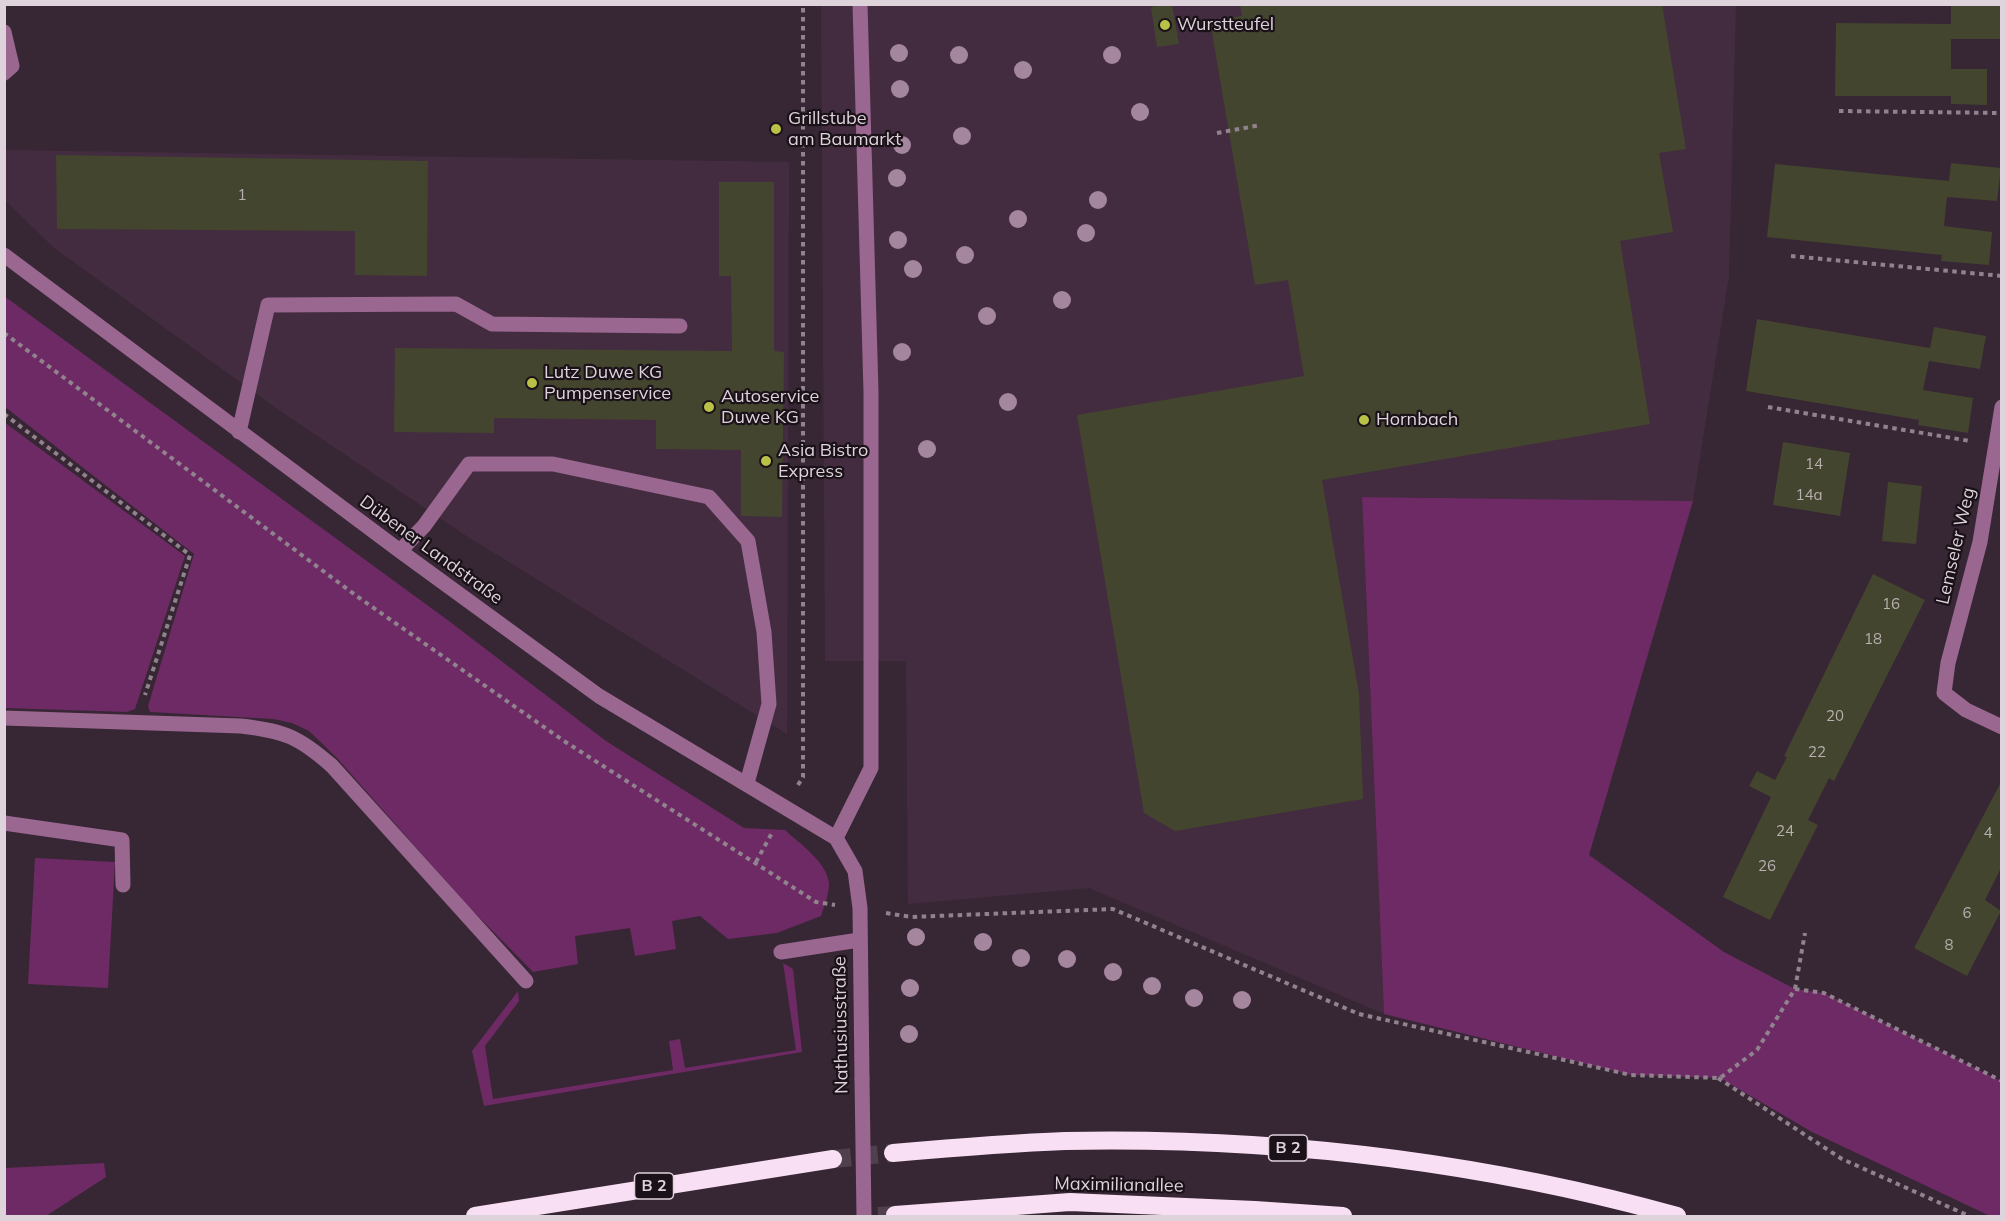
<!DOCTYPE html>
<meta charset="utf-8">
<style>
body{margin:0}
#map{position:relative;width:2006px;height:1221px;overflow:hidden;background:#372634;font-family:Mulish,sans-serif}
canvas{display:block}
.frame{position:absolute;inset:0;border:6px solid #ded2db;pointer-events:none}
</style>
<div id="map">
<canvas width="2006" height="1221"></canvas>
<div class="frame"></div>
</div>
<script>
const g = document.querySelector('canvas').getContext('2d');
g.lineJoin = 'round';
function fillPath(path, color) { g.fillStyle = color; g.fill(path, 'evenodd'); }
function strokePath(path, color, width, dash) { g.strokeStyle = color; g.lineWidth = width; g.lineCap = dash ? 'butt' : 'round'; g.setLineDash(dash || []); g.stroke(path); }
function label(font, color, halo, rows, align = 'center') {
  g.font = font + ' Mulish,sans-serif'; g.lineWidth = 4.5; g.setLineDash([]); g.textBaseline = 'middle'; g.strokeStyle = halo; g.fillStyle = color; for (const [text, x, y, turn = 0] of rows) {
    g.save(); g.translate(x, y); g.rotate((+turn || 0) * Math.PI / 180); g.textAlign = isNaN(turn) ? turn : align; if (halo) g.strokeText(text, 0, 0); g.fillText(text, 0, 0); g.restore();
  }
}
fillPath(new Path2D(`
 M821 5H1736L1729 276 1693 501 1362 497 1384 1014 1089 888 908 904 906 661H825Z
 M4 150 789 162 787 734 465 535 283 413 54 248 5 200Z`), '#432c3f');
fillPath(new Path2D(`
 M4 296 449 621 606 741 744 828 785 830C799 843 828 863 829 884 829 895 824 906 821 916L777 933 728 939 700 916 672 921 676 949 635 956 630 928 575 936 578 964 533 972 466 904 337 758 309 731 292 723 273 719 150 712 148 706 194 554 5 407Z
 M4 422 185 556 135 709 127 712 5 708Z
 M1362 497 1693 501 1589 855 1724 952 1795 989 1824 993 2001 1081V1216H1990L1812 1132 1720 1078 1631 1075 1384 1014Z
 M35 858 115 862 108 988 28 984Z
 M783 963 793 969 802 1052 484 1106 472 1051 518 991 519 1001 485 1046 493 1099 673 1070 669 1041 680 1039 685 1068 796 1050Z
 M104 1163 106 1177 46 1216H5V1168Z`), '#6d2a64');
fillPath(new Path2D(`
 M1168 4H1172L1179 44 1157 47 1151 7Z
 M1240 4H1662L1686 149 1659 153 1673 232 1620 241 1650 424 1322 480 1359 694 1363 799 1175 831 1144 813 1077 415 1304 376 1288 280 1255 285 1210 21 1242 16Z
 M2001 4V39H1951V69H1987V105L1951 104V96H1835L1836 23 1951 24V5Z
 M56 155 428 161 427 276 355 275V231L57 229Z
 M1951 163 2001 168 1997 201 1947 197 1944 226 1992 232 1989 265 1941 261 1942 255 1767 237 1775 164 1949 181Z
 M719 182H774V351L784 352 782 517 741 516V450L656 449V420L494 418V433L394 432 395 348 732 351 731 276H719Z
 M1757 319 1930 348 1934 327 1986 336 1980 369 1929 361 1923 390 1973 398 1968 433 1918 425 1919 420 1746 391Z
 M1783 442 1850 453 1840 516 1773 505Z
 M1888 482 1922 486 1916 544 1882 541Z
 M1873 574 1925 600 1834 781 1829 778 1808 820 1818 825 1770 920 1723 897 1771 797 1749 786 1757 771 1775 780 1787 757 1784 756Z
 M2001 782V868L1985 900 2001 911 1967 976 1914 948Z`), '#43452f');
strokePath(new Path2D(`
 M833 1159 893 1153
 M878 1216 895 1215`), '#50404d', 18, [18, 9]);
strokePath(new Path2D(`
 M1839 111 2002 113
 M1217 133 1261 125
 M1791 256 2002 276
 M4 333 358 597 564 741 816 902 835 905
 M1768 407 1970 441
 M4 414 190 555 145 695
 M798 785 803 777V4
 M756 862 773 831
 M886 913 911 917 1113 909 1359 1014 1631 1075 1720 1078 1757 1050 1795 989 1824 993 2002 1081
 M1795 989 1805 933
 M1718 1078 1842 1159 1969 1216`), '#91838e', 4, [4.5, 4.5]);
strokePath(new Path2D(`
 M4 32 12 66 4 73
 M4 255 400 551 599 696 836 838 855 871 860 908 862 1079
 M2002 407 1980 542 1948 663 1944 693 1966 710 2002 727
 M239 432 268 305 456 304 492 324 680 326
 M400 551 424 526 469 464H553L709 497 748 541 764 632 769 704 747 783
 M4 718 241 726C285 731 299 737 332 766L526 981
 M4 823 122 840 123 885
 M836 838 871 768V392L860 4
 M781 952 859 940`), '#996790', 15);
strokePath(new Path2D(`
 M893 1153C950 1148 1008 1143 1065 1141 1270 1137 1479 1161 1677 1216
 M895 1215 1070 1202 1255 1210 1343 1216
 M475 1216 833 1159`), '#f8dff3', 18);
strokePath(new Path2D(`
 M862 1079 864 1216`), '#996790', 15);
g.fillStyle = '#a5869f';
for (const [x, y] of [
 [899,53],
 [959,55],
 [1112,55],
 [1023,70],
 [900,89],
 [1140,112],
 [962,136],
 [902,145],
 [897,178],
 [1098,200],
 [1018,219],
 [1086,233],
 [898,240],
 [965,255],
 [913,269],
 [1062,300],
 [987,316],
 [902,352],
 [1008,402],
 [927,449],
 [916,937],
 [983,942],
 [1021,958],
 [1067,959],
 [1113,972],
 [1152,986],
 [910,988],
 [1194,998],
 [1242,1000],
 [909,1034]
]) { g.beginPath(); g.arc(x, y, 9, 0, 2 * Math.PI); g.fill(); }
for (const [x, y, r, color] of [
 [1165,25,6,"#b9c146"],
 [776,129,6,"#b9c146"],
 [532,383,6,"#b9c146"],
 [709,407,6,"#b9c146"],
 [1364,420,6,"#b9c146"],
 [766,461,6,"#b9c146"]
]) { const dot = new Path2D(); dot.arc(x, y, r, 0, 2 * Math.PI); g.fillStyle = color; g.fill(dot); strokePath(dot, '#1a1218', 2); }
label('15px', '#b7afb0', null, [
 ["1",242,195],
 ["14",1814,464],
 ["14a",1809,495],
 ["16",1891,604],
 ["18",1873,639],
 ["20",1835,716],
 ["22",1817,752],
 ["24",1785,831],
 ["4",1988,833],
 ["26",1767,866],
 ["6",1967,913],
 ["8",1949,945]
]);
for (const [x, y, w] of [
 [1288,1148,39],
 [654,1186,39]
]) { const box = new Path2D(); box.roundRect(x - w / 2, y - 13, w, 26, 4.5); g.fillStyle = '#1a1218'; g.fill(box); strokePath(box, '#ded2db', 1.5); }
label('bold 16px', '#ded2db', null, [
 ["B 2",1288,1148],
 ["B 2",654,1186]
]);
label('18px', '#ded2db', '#1a1218', [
 ["Wurstteufel",1177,25],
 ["Grillstube",788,119],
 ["am Baumarkt",788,140],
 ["Lutz Duwe KG",544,373],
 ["Pumpenservice",544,394],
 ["Autoservice",721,397],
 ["Duwe KG",721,418],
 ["Hornbach",1376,420],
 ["Asia Bistro",778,451],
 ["Express",778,472]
], 'left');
label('18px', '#ded2db', '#1a1218', [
 ["Lemseler Weg",1956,546,-77],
 ["Dübener Landstraße",431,550,36],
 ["Nathusiusstraße",841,1025,-91],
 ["Maximilianallee",1119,1185,1]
]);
</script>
